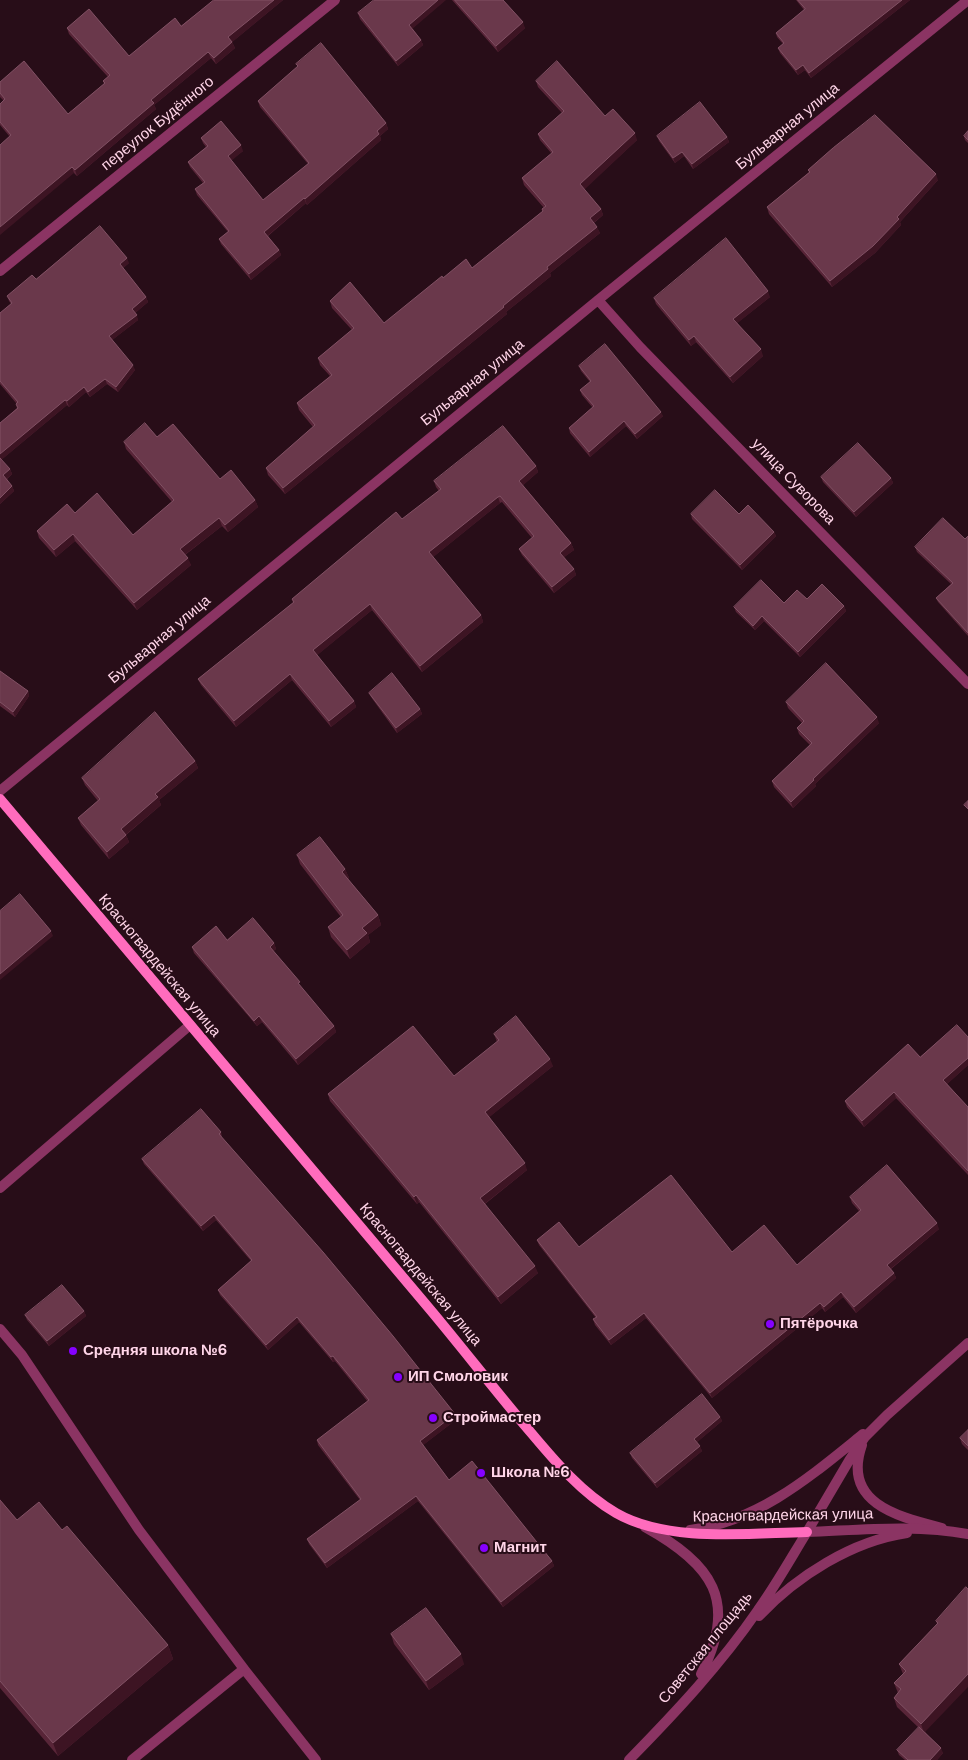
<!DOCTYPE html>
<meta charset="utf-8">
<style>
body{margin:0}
canvas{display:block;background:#280d18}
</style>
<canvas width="968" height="1760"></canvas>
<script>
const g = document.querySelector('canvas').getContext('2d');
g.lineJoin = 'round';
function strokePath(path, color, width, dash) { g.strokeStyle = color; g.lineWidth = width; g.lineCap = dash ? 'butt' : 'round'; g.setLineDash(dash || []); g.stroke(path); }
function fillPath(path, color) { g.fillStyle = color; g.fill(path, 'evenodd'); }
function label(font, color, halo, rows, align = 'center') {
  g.font = font + ' "DM Sans",sans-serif'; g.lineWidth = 4; g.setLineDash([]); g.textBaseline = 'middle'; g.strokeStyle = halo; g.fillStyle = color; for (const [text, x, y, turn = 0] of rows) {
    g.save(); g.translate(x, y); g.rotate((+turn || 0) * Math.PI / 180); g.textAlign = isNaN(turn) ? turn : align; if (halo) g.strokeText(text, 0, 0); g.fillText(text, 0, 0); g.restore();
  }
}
strokePath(new Path2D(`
 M0 1188 190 1025
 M0 1329 22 1355 139 1530 244 1669 316 1760
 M132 1760 244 1669`), '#8b3463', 10);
strokePath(new Path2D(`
 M0 271 335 0
 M598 300 640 347 968 684
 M0 791 598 300 968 0
 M862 1445C841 1504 900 1517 942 1528
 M690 1530C758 1522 811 1476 863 1434
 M807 1532 850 1459 865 1437 887 1415 968 1343`), '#8b3463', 10);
strokePath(new Path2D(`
 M645 1527C712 1564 739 1601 701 1674
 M759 1616C797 1576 852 1541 907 1533
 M629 1760C675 1713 721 1664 758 1610 776 1585 791 1558 807 1532 860 1530 915 1524 968 1534`), '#8b3463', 10);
strokePath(new Path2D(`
 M0 799C142 969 286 1137 428 1307 460 1345 490 1384 522 1422 550 1455 578 1491 616 1513 668 1543 749 1533 807 1532`), '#ff6cbd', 10);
fillPath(new Path2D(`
 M214 0H283L232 42 235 48 216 64 211 58 154 105 156 109 77 176 74 173 10 137 0 125V104L4 101 0 97V82L68 114 104 84 103 81 108 77 69 34 67 28 129 56 181 26Z
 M452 0H503L525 28 498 52Z
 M796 0H910L811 78 805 70 798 75 780 53 778 48 783 44 777 37 776 33 804 10Z
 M358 13 413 29 421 40 423 45 398 66 360 19Z
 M296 64 386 123 388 129 380 136 381 140 307 205 306 203 268 236 279 250 281 255 251 280 221 244 219 239 228 232 197 195 195 189 203 183 190 167 188 162 206 147 203 143 201 138 243 151 231 160 263 200 308 164 260 107 258 101 298 67Z
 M536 81 605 116 637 140 584 189 601 209 603 215 594 223 600 233 550 273 551 276 506 312 507 314 285 494 268 475 266 468 313 427 299 410 297 403 330 376 320 365 318 358 352 330 332 308 330 301 384 323 443 278 472 268 543 211 542 209 544 208 524 185 522 178 552 154 540 140 538 134 562 113 538 87Z
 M968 131V143L965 140 964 136Z
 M657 136 727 137 729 142 693 169 684 156 675 163 659 141Z
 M808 170 938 180 900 222 901 225 875 253 832 287 769 214 767 207 809 172Z
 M129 263 123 268 146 297 148 302 135 313 138 320 112 340 135 370 118 392 107 384 90 397 86 392 69 407 67 405 1 460 10 469 12 474 7 479 12 486 14 491 0 504V423L17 408 16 404V403L0 384V313L11 304 9 301 7 296 36 279Z
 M770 297 737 323 763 356 733 383 696 342 691 346 656 304 654 298Z
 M579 366 663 416 637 439 626 426 590 457 570 433 569 428 593 408 582 395 580 390 590 382 581 371Z
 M157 437 220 479 255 500 258 507 228 532 222 526 185 555 191 565 137 610 75 541 56 557 39 538 37 531 75 513 133 535 172 502 126 449 124 442Z
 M536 466 538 472 523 485 571 543 574 550 564 557 574 569 576 575 554 593 522 555 519 549 532 538 502 502 500 503 433 557 481 615 483 622 422 672 372 610 317 655 354 701 356 707 331 727 292 680 236 727 201 685 198 679 293 603 292 599 402 519 439 491 436 487 434 481Z
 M821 477 891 478 893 483 856 517 823 482Z
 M691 514H739L774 532 776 536 742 570 692 519Z
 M968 536V636L938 602 936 598 951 584 917 552 915 547 965 539Z
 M807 599 844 606 846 611 800 657 764 621 755 630 736 612 734 607 784 603Z
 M0 671 28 691 29 696 15 717 0 706Z
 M369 693 420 709 422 714 397 733 371 697Z
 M786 702 879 723 815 784 816 786 793 808 774 787 772 781 810 745 799 734 797 728 802 723 788 708Z
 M195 761 198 768 159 800 161 805 126 835 129 842 109 859 81 825 78 818 98 801 85 785 82 778Z
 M297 855 345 869 349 878 348 879 378 915 381 925 368 935 370 942 350 959 331 937 328 927 341 917 300 864Z
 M227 940 274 943 276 949 273 951 301 988 334 1026 336 1032 298 1065 262 1022 257 1026 194 953 192 947Z
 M494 1034 553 1066 489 1117 527 1170 485 1204 538 1273 501 1304 419 1202 417 1204 330 1101 328 1094 454 1076 497 1042Z
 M968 1037V1065L947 1084 968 1107V1175L896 1098 864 1127 847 1107 845 1101Z
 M221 1132 222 1138 457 1419 423 1445 449 1480 552 1561 554 1566 503 1607 418 1501 327 1568 309 1544 307 1539 360 1500 318 1445 317 1440 368 1402 335 1361 333 1362 299 1322 268 1350 220 1295 218 1290 251 1261 216 1220 203 1231 144 1164 142 1159Z
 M850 1197 939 1229 891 1269 894 1273 896 1278 856 1313 843 1297 825 1312 822 1308 712 1398 646 1318 611 1345 595 1325 593 1319 596 1318 539 1245 537 1240 579 1247 732 1252 797 1265 859 1211 852 1203Z
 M84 1311 86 1316 49 1346 27 1320 25 1315Z
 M720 1417 722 1421 697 1442 702 1451 657 1488 632 1458 630 1453Z
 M968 1430V1450L962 1444 960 1438Z
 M0 1500 17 1520 62 1530 168 1645 173 1659 58 1756 0 1688Z
 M966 1587 925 1732 943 1753 937 1760H905L899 1755 897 1750 919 1728 897 1707 894 1698 898 1693 894 1683 903 1674 899 1664 937 1624 936 1621Z
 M391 1634 464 1664 429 1690 394 1644Z`), '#582538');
fillPath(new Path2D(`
 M274 0H283L231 43 228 37Z
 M438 0H446L411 30 409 25Z
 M902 0H910L811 78 809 73Z
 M523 22 525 28 498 52 496 46Z
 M421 40 423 45 398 66 396 61Z
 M232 42 235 48 216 64 214 58Z
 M208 52 211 58 154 105 156 109 77 176 75 170 151 100Z
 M803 65 805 70 798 75 796 70Z
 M386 123 388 129 380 136 381 140 307 205 305 199Z
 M635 133 637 140 583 191 580 184Z
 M727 137 729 142 693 169 692 164Z
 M241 145 243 151 230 162 228 156Z
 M682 152 684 156 675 163 673 158Z
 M72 167 74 173 0 235V227Z
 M936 174 938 180 900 222 901 225 875 253 832 287 830 281 897 217Z
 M304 198 306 203 266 237 264 232Z
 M601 209 603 215 592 224 590 218Z
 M597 227 600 233 550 273 551 276 506 312 507 314 285 494 283 488 503 306 547 267Z
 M279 250 281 255 251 280 249 274Z
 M127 258 129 263 122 269 120 264Z
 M768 291 770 297 735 325 733 319Z
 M146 297 148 302 134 314 132 309Z
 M137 315 138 320 111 341 109 336Z
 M694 336 696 342 691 346 689 340Z
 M761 349 763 356 733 383 730 377Z
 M133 365 135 370 118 392 116 387Z
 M105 379 107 384 90 397 88 392Z
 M84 387 86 392 69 407 67 401Z
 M65 400 67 405 0 461V454Z
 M661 412 663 416 637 439 635 434Z
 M624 421 626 426 590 457 589 452Z
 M536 466 538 472 521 487 519 481Z
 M10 469 12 474 5 480 3 475Z
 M891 478 893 483 856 517 854 512Z
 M12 486 14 491 0 504V498Z
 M498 497 500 503 432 558 429 552Z
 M255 500 258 507 228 532 225 525Z
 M219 518 222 526 183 556 180 549Z
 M774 532 776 536 742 570 740 565Z
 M73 534 75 541 56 557 54 550Z
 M571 543 574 550 562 559 560 553Z
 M188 558 191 565 137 610 134 603Z
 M574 569 576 575 554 593 552 587Z
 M370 604 372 610 315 657 313 650Z
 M844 606 846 611 800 657 798 652Z
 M481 615 483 622 422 672 420 666Z
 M762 616 764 621 755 630 753 626Z
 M290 674 292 680 236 727 234 721Z
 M28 691 29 696 15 717 13 712Z
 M354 701 356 707 331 727 329 721Z
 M420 709 422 714 397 733 396 728Z
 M877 717 879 723 815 784 816 786 793 808 791 802 813 779Z
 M195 761 198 768 159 800 161 805 124 836 121 829 155 794Z
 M126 835 129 842 109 859 107 852Z
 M345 869 349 878 345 881 342 872Z
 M378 915 381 925 368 935 370 942 350 959 347 950 362 928Z
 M51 931 53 936 0 980V974Z
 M274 943 276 949 272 953 270 947Z
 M259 1016 262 1022 257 1026 254 1021Z
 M334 1026 336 1032 298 1065 296 1059Z
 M968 1058V1065L945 1086 943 1080Z
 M550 1059 553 1066 487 1119 485 1112Z
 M894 1092 896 1098 864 1127 862 1121Z
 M525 1163 527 1170 483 1205 480 1198Z
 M416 1195 419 1202 417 1204 414 1197Z
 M214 1215 216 1220 203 1231 201 1226Z
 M937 1223 939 1229 889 1270 887 1265Z
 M535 1266 538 1273 501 1304 498 1297Z
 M894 1273 896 1278 856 1313 854 1307Z
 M841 1292 843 1297 825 1312 824 1307Z
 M820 1303 822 1308 712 1398 710 1393Z
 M84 1311 86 1316 49 1346 47 1341Z
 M644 1313 646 1318 611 1345 609 1340Z
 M297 1317 299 1322 268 1350 266 1345Z
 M333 1356 335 1361 333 1362 331 1357Z
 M455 1414 457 1419 422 1446 420 1441Z
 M720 1417 722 1421 695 1444 694 1439Z
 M700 1446 702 1451 657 1488 655 1483Z
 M416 1496 418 1501 327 1568 325 1563Z
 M552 1561 554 1566 503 1607 501 1602Z
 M168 1645 173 1659 58 1756 53 1743Z
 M461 1654 464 1664 429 1690 426 1681Z
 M968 1674V1687L924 1733 921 1724Z
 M941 1748 943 1753 937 1760H930Z`), '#3d1423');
const building = new Path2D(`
 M214 0H274L228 37 232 42 214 58 208 52 151 100 154 103 75 170 72 167 0 227V145L11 135 0 122V104L5 99 0 93V82L24 61 68 114 105 83 103 81 110 75 67 28 89 9 129 56 175 18 181 26Z
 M374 0H438L409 25 421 40 396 61 358 13Z
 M455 0H503L523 22 496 46Z
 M798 0H902L809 73 803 65 796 70 778 48 784 43 776 33 805 9Z
 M321 43 386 123 377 131 379 134 305 199 304 198 264 232 279 250 249 274 219 239 229 231 195 189 205 182 188 162 208 146 201 138 221 121 241 145 228 156 263 200 309 163 258 101 298 66 296 64Z
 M557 61 605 116 613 109 635 133 580 184 601 209 590 218 597 227 547 267 548 269 503 306 504 307 283 488 266 468 315 425 297 403 332 375 318 358 354 328 330 301 350 282 384 323 442 276 443 278 466 259 472 268 543 211 542 209 546 206 522 178 553 152 538 134 564 111 536 81Z
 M700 102 727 137 692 164 682 152 673 158 657 136Z
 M875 115 936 174 897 217 899 219 873 246 830 281 767 207 810 172 808 170 833 148Z
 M968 131V140L964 136Z
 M100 226 127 258 120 264 146 297 132 309 137 315 109 336 133 365 116 387 105 379 88 392 84 387 67 401 65 400 0 454V423L18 408 16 404 18 402 0 381V313L12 303 7 296 32 275 36 279Z
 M726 238 768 291 733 319 761 349 730 377 694 336 689 340 654 298Z
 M605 344 661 412 635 434 624 421 589 452 569 428 594 406 580 390 591 381 579 366Z
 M145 423 157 437 173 424 220 479 231 470 255 500 225 525 219 518 180 549 188 558 134 603 73 534 54 550 37 531 67 504 75 513 97 493 133 535 174 500 124 442Z
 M503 426 536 466 519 481 571 543 560 553 574 569 552 587 519 549 534 536 500 496 498 497 429 552 481 615 420 666 370 604 313 650 354 701 329 721 290 674 234 721 198 679 294 602 292 599 396 512 402 519 441 489 434 481Z
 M858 443 891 478 854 512 821 477Z
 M0 458 10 469 3 475 12 486 0 498Z
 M715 490 739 514 748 505 774 532 740 565 691 514Z
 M943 518 965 539 968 536V633L936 598 953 583 915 547Z
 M761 580 784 603 797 590 807 599 822 584 844 606 798 652 762 616 753 626 734 607Z
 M826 663 877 717 813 779 814 780 791 802 772 781 812 743 797 728 804 721 786 702Z
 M0 671 28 691 13 712 0 702Z
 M392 673 420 709 396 728 369 693Z
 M155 712 195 761 155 794 158 797 121 829 126 835 107 852 78 818 100 799 82 778Z
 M968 801V809L964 805Z
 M320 837 345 869 342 872 378 915 362 928 367 933 347 950 328 927 343 915 297 855Z
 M20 894 51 931 0 974V911Z
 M253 918 274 943 270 947 300 982 298 983 334 1026 296 1059 259 1016 254 1021 192 947 216 926 227 940Z
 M516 1016 550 1059 485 1112 525 1163 480 1198 535 1266 498 1297 416 1195 414 1197 328 1094 413 1026 454 1076 499 1040 494 1034Z
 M957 1025 968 1037V1058L943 1080 968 1107V1171L894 1092 862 1121 845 1101 908 1044 920 1057Z
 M201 1109 221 1132 219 1134 323 1252 393 1336 455 1414 420 1441 449 1480 472 1461 552 1561 501 1602 416 1496 325 1563 307 1539 361 1499 317 1440 369 1400 333 1356 331 1357 297 1317 266 1345 218 1290 252 1260 214 1215 201 1226 142 1159Z
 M887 1165 937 1223 887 1265 894 1273 854 1307 841 1292 824 1307 820 1303 710 1393 644 1313 609 1340 593 1319 597 1317 537 1240 559 1222 579 1247 671 1175 732 1252 764 1225 797 1265 861 1210 850 1197Z
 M62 1285 84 1311 47 1341 25 1315Z
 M702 1394 720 1417 694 1439 700 1446 655 1483 630 1453Z
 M968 1430V1446L960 1438Z
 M0 1500 17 1520 39 1502 62 1530 67 1526 168 1645 53 1743 0 1681Z
 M966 1587 968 1589V1674L921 1724 894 1698 901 1689 894 1683 906 1671 899 1664 938 1623 936 1621Z
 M426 1608 461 1654 426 1681 391 1634Z
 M919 1727 941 1748 930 1760H908L897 1750Z`);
fillPath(building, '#6a384b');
strokePath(building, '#815164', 1);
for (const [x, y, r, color] of [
 [770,1324,5,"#8601ff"],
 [73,1351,5,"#8601ff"],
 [398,1377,5,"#8601ff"],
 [433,1418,5,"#8601ff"],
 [481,1473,5,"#8601ff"],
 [484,1548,5,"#8601ff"]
]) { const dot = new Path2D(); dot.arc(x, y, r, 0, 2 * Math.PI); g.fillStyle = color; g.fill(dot); strokePath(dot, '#280d18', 2); }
label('15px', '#ffd5e8', '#280d18', [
 ["переулок Будённого",158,124,-39],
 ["Бульварная улица",788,127,-39],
 ["Бульварная улица",473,383,-39],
 ["улица Суворова",793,482,46],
 ["Бульварная улица",160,640,-40],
 ["Красногвардейская улица",159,966,50],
 ["Красногвардейская улица",420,1275,50],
 ["Красногвардейская улица",783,1516,-1],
 ["Советская площадь",706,1648,-51]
]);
label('bold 15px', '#ffd5e8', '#280d18', [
 ["Пятёрочка",780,1324],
 ["Средняя школа №6",83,1351],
 ["ИП Смоловик",408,1377],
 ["Строймастер",443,1418],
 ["Школа №6",491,1473],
 ["Магнит",494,1548]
], 'left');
</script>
